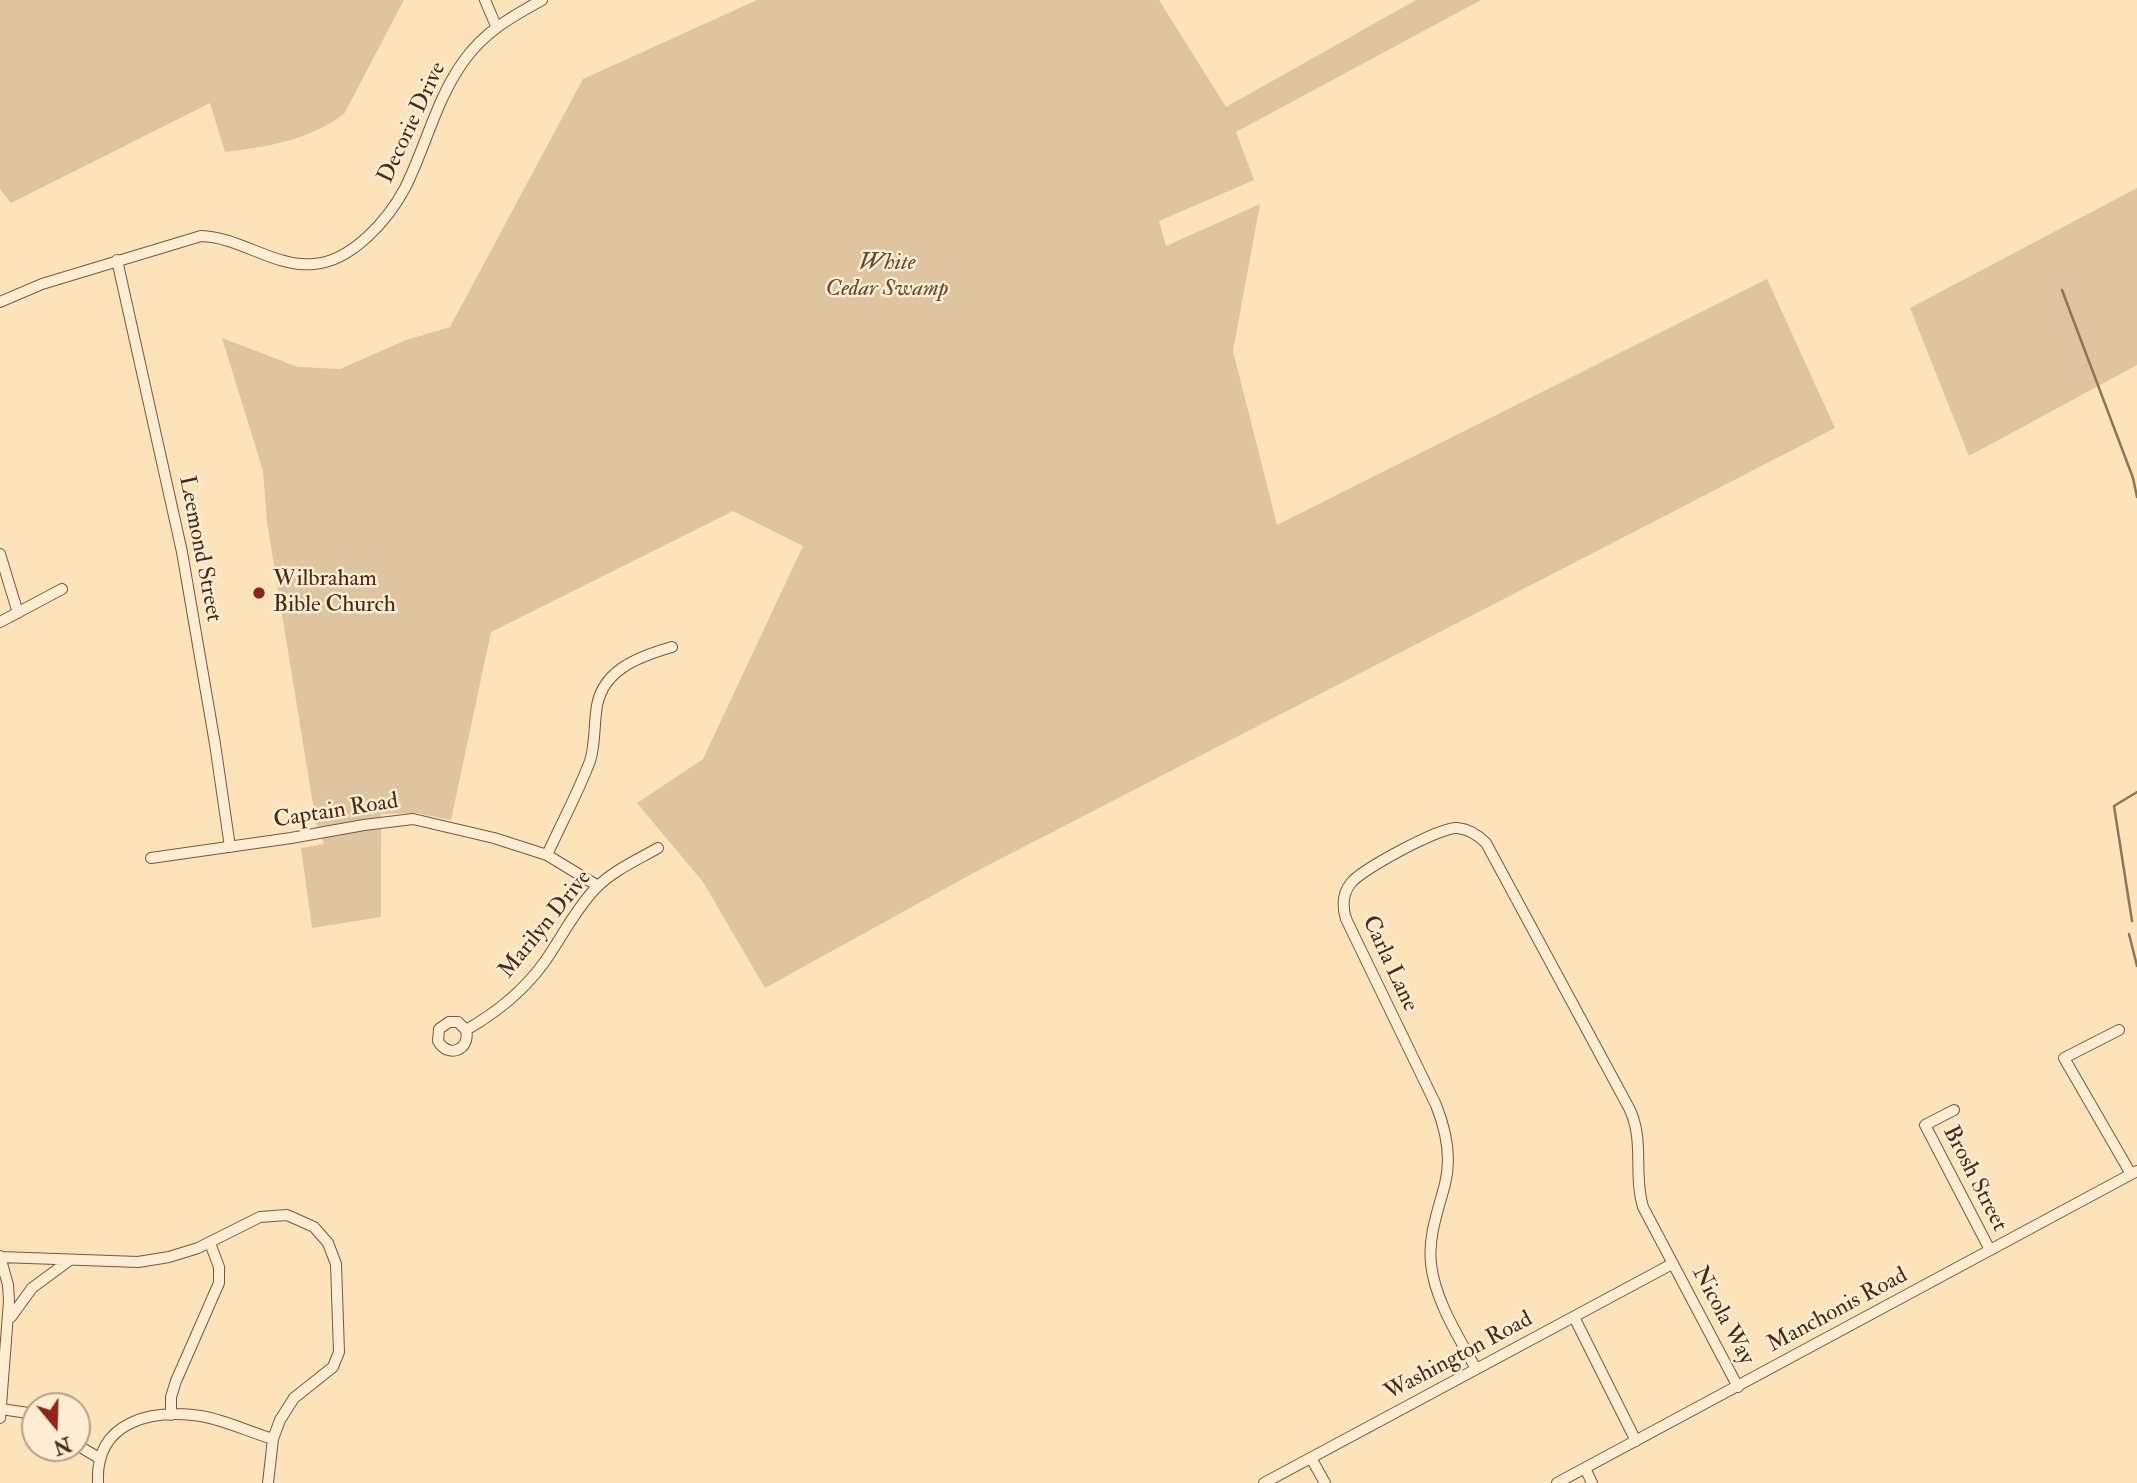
<!DOCTYPE html>
<style>
body{margin:0}
#map{position:relative;width:2137px;height:1483px;overflow:hidden;background:#fde3ba;font-family:"IM FELL Double Pica",serif}
canvas{display:block}
.north{position:absolute;left:21px;top:1392px;width:70px;height:70px;box-sizing:border-box;background:#feedd2;border:2px solid #b59f88;border-radius:50%;rotate:161deg;font-size:19px;font-weight:700;line-height:28px;text-align:center;color:#482a1a}
.north::after{content:'';display:block;margin:auto;width:24px;height:32px;background:#8f2418;clip-path:polygon(50% 0,100% 100%,50% 72%,0 100%)}
</style>
<div id="map">
<canvas width="2137" height="1483"></canvas>
<div class="north">N</div>
</div>
<script>
const g = document.querySelector('canvas').getContext('2d');
g.lineJoin = 'round';
function fillPath(path, color) { g.fillStyle = color; g.fill(path, 'evenodd'); }
function strokePath(path, color, width, dash) { g.strokeStyle = color; g.lineWidth = width; g.lineCap = dash ? 'butt' : 'round'; g.setLineDash(dash || []); g.stroke(path); }
function label(font, color, halo, rows, align = 'center') {
  g.font = font + ' "IM FELL Double Pica",serif'; g.lineWidth = 5; g.setLineDash([]); g.textBaseline = 'middle'; g.strokeStyle = halo; g.fillStyle = color; for (const [text, x, y, turn = 0] of rows) {
    g.save(); g.translate(x, y); g.rotate((+turn || 0) * Math.PI / 180); g.textAlign = isNaN(turn) ? turn : align; if (halo) g.strokeText(text, 0, 0); g.fillText(text, 0, 0); g.restore();
  }
}
fillPath(new Path2D(`
 M0 0H404L344 114C309 140 267 147 225 152L210 103 11 203 0 189Z
 M757 0H1159L1226 107 1416 0H1481L1236 132 1254 180 1159 221 1166 246 1260 204 1233 351 1277 525 1767 279 1835 428 977 871 765 988 703 882 637 803 703 759 803 546 733 511 491 632 451 820 417 813 381 814V917L312 928 301 848 324 844 316 823 267 522 263 471 222 338 298 367 340 369 406 340 450 327 583 79Z
 M2137 188V365L1969 456 1910 308Z`), '#dec49f');
strokePath(new Path2D(`
 M2062 290 2133 478 2137 497
 M2132 921 2114 806 2137 792
 M2129 934 2137 966`), '#8f735a', 2.5);
const minor = new Path2D(`
 M485 0 496 26
 M117 260 182 552 215 744 230 847
 M0 302 42 284 201 236C240 237 275 268 314 264 352 261 388 220 405 188 426 146 436 100 463 62 484 32 511 17 542 0
 M0 554 18 613
 M0 622 62 589
 M547 855C561 824 578 793 590 761 595 745 594 729 596 713 599 671 637 657 672 647
 M151 858 291 838 364 825 413 819 494 838 547 855 598 886
 M466 1030 458 1022H449L439 1029 438 1041C448 1059 471 1050 466 1030 496 1013 523 991 543 964 561 939 574 911 595 889 612 871 637 860 658 848
 M2119 1030 2064 1058 2131 1174
 M1954 1110 1925 1125 1990 1250
 M0 1256 8 1285 9 1301 0 1418
 M1 1257 138 1262 169 1257 198 1248 260 1217 287 1215 314 1227 328 1243 336 1264 339 1352 333 1367 294 1398 280 1420 273 1439 268 1483
 M11 1317 32 1288 70 1260
 M1574 1317 1636 1441
 M1476 1369C1459 1337 1435 1301 1431 1264 1428 1236 1438 1211 1445 1184 1452 1157 1446 1130 1436 1105L1346 919C1342 906 1342 894 1351 883 1362 869 1440 827 1457 828 1469 829 1478 835 1486 843L1629 1108C1645 1140 1633 1174 1643 1207L1738 1387
 M1 1409 35 1414
 M171 1415V1397L176 1381 219 1283V1267L210 1243
 M77 1445 99 1458
 M1311 1458 1325 1483
 M1585 1468 1592 1483
 M98 1483C95 1421 151 1409 201 1416 225 1420 249 1432 273 1439
 M1264 1483 1672 1264
 M1557 1483 2137 1171`);
strokePath(minor, '#755842', 12);
strokePath(minor, '#feedd2', 10);
for (const [x, y, r, color] of [
 [259,593,7,"#8f2418"]
]) { const dot = new Path2D(); dot.arc(x, y, r, 0, 2 * Math.PI); g.fillStyle = color; g.fill(dot); strokePath(dot, '#feedd2', 2.5); }
label('23px', '#482a1a', '#feedd2', [
 ["Decorie Drive",413,123,-65],
 ["Leemond Street",199,549,79],
 ["Captain Road",336,812,-9],
 ["Marilyn Drive",546,925,-51],
 ["Carla Lane",1389,964,65],
 ["Brosh Street",1974,1179,63],
 ["Manchonis Road",1838,1311,-28],
 ["Nicola Way",1722,1316,62],
 ["Washington Road",1459,1357,-28]
]);
label('italic 23px', '#664935', '#feedd2', [
 ["White",887,264],
 ["Cedar Swamp",887,290]
]);
label('23px', '#482a1a', '#feedd2', [
 ["Wilbraham",273,580],
 ["Bible Church",273,606]
], 'left');
</script>
